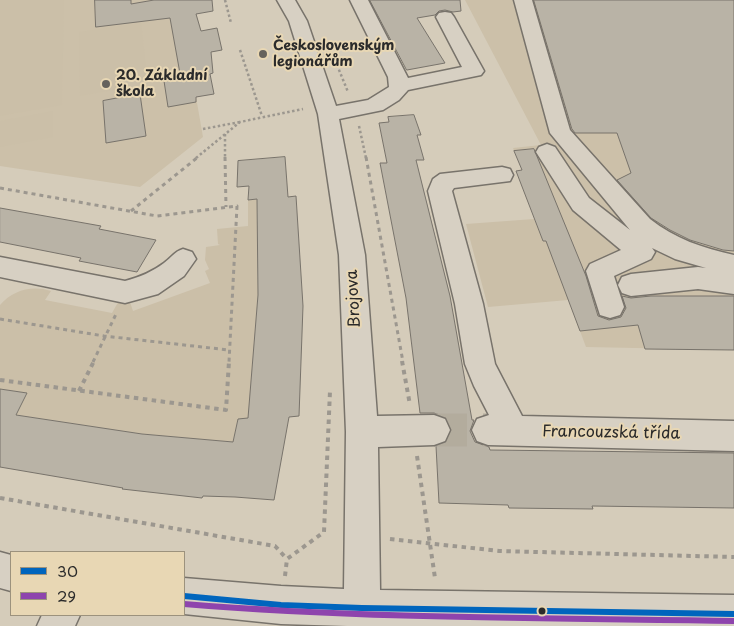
<!DOCTYPE html>
<meta charset="utf-8">
<style>
body{margin:0}
#map{position:relative;width:734px;height:626px;overflow:hidden;background:#d5ccba;font-family:"Playpen Sans",sans-serif}
canvas{display:block}
.legend{position:absolute;left:10px;top:551px;width:175px;height:65px;box-sizing:border-box;background:#e8d7b4;border:1px solid #9c927d;margin:0;padding:6px 9px;list-style:none;font-size:15px;color:#2b2b2b}
.legend li{display:flex;align-items:center;gap:10px;height:25px}
.legend b{width:25px;border:1px solid #9c927d}
</style>
<div id="map">
<canvas width="734" height="626"></canvas>
<ul class="legend">
<li><b style="height:6px;background:#0065bd"></b>30</li>
<li><b style="height:6px;background:#8e44ad"></b>29</li>
</ul>
</div>
<script>
const g = document.querySelector('canvas').getContext('2d');
g.lineJoin = 'round';
function fillPath(path, color) { g.fillStyle = color; g.fill(path, 'evenodd'); }
function strokePath(path, color, width, dash) { g.strokeStyle = color; g.lineWidth = width; g.lineCap = dash ? 'butt' : 'round'; g.setLineDash(dash || []); g.stroke(path); }
function label(font, color, halo, rows, align = 'center') {
  g.font = font + ' "Playpen Sans",sans-serif'; g.lineWidth = 4; g.setLineDash([]); g.textBaseline = 'middle'; g.strokeStyle = halo; g.fillStyle = color; for (const [text, x, y, turn = 0] of rows) {
    g.save(); g.translate(x, y); g.rotate((+turn || 0) * Math.PI / 180); g.textAlign = isNaN(turn) ? turn : align; if (halo) g.strokeText(text, 0, 0); g.fillText(text, 0, 0); g.restore();
  }
}
fillPath(new Path2D(`
 M0 0H193L201 31 217 28 222 50 206 53 210 71 213 70V73L210 74 214 94 196 97 203 137 140 187 0 166Z
 M465 0H734V350L586 347 556 267 548 241H543L516 171 522 170 513 148 541 145Z`), '#ccc0a9');
fillPath(new Path2D(`
 M0 0H64L62 105 0 116Z
 M141 23 148 84 80 96 79 32Z
 M53 111V137L0 147V121Z
 M257 199 258 295 249 418 238 419 233 442 142 434 16 415 27 393 0 389V305C13 290 32 285 51 291L45 300 112 313 121 297 129 299 133 311 210 283 205 271 209 269 205 260 206 247 220 245 218 244 217 229 248 226V200Z
 M534 219 543 241H549L568 300 488 307 466 224Z`), '#cbbfa8');
const building = new Path2D(`
 M95 0H131V4L154 0H212L213 11 196 14 201 31 217 28 222 50 211 52 213 73 210 74 214 94 196 97V102L168 107 164 81 181 79 170 18 96 27Z
 M370 0H460L461 11 453 12 445 10 439 11 435 15 417 18 445 63 407 70Z
 M534 0H734V251L723 250 690 240 670 230 651 218 617 180 631 173 617 133H575L572 129Z
 M140 94 146 136 106 143 103 101Z
 M414 115 421 135H417L424 160H416L450 296 472 420H474L470 431 475 442 489 447 490 450 734 453V508L592 506 593 509 509 508 508 505 439 503 436 446 447 442 452 429 446 417 434 413H420L406 298 380 163H387L379 123 389 122 388 117Z
 M534 149 586 276 598 316 609 320 621 317 626 308 622 296 631 298 651 296H734V350L645 349 638 325 580 331 546 241H543L516 171 522 170 514 151Z
 M285 157 288 197 296 196 303 306 299 416 289 417 274 500 235 497 203 496 202 498 122 489 123 488 0 467V389L27 393 16 415 142 434 233 442 238 419 248 418 258 295 257 199 248 200 249 186 237 187 238 161Z
 M0 208 101 226 99 229 156 240 137 272 79 261 81 258 0 242Z`);
fillPath(building, '#b9b3a6');
strokePath(building, '#78736b', 1);
strokePath(new Path2D(`
 M434 430H488`), '#b3ac9d', 33, [33, 16]);
const minor = new Path2D(`
 M277 0H295L307 21 336 106 368 100 389 87 388 77 350 0H368L408 78 462 67 436 17 439 13 445 12 451 13 454 17 484 71 481 75 408 90 399 100 383 110 339 119 365 255 377 416 434 415 445 419 450 430 445 441 434 445 378 447 380 590 734 595V626H347L281 624 184 614V578L281 586 344 589 346 432 339 255 318 114 289 21Z
 M514 0H532L570 130 650 219C675 239 703 248 734 255V294L698 289 631 296 622 293 618 285 622 277 631 274 698 267 706 268 675 259 652 248 655 252 651 259 614 276 624 307 620 315 610 318 600 315 586 271 590 264 621 250 573 210 536 152 539 147 547 144 555 147 589 198 630 230 550 133Z
 M502 167 510 169 513 175 510 181 454 188 452 191 483 304 495 364 522 416 734 421V451L488 445 477 441 472 430 477 419 489 415 474 386 465 364 455 304 428 191 433 179 440 174Z
 M183 249 192 252 196 259 184 276 158 294 125 303 0 277V257L125 281C140 277 152 272 164 263 172 257 174 252 183 249Z
 M0 552 11 555V591L0 588Z
 M42 615H80L75 626H37Z`);
strokePath(minor, '#78736b', 3);
strokePath(new Path2D(`
 M225 0 231 23
 M240 50 262 116
 M337 65 348 92
 M359 126 366 158
 M203 129 240 122
 M225 134V158
 M196 158 240 122 303 109`), '#9c978f', 2.5, [2.5, 2.5]);
strokePath(new Path2D(`
 M225 157 226 207
 M366 157 403 362
 M0 188 157 216 237 206 229 362
 M131 211 198 157
 M0 319 104 336 229 350
 M93 362 117 312`), '#9c978f', 3, [4, 4]);
strokePath(new Path2D(`
 M402 361 410 405
 M0 380 226 410 229 361
 M79 391 94 361
 M417 456 435 578
 M0 498 275 546 287 559
 M390 539 499 551 734 557
 M285 576 287 559 324 532 330 391`), '#9c978f', 4, [4.5, 4.5]);
fillPath(minor, '#d7d0c3');
strokePath(new Path2D(`
 M184 596 281 605 362 608 734 614`), '#0065bd', 6);
strokePath(new Path2D(`
 M184 604C367 619 551 618 734 621`), '#8e44ad', 6);
for (const [x, y, r, color] of [
 [263,54,5,"#66635d"],
 [106,84,5,"#66635d"],
 [542,611,4.5,"#2b2b2b"]
]) { const dot = new Path2D(); dot.arc(x, y, r, 0, 2 * Math.PI); g.fillStyle = color; g.fill(dot); strokePath(dot, '#e8d7b4', 2); }
label('bold 14px', '#2b2b2b', '#e8d7b4', [
 ["Československým",273,46],
 ["legionářům",273,62],
 ["20. Základní",116,76],
 ["škola",116,92]
], 'left');
label('16px', '#2b2b2b', '#e8d7b4', [
 ["Brojova",354,299,-93],
 ["Francouzská třída",611,433,1]
]);
</script>
